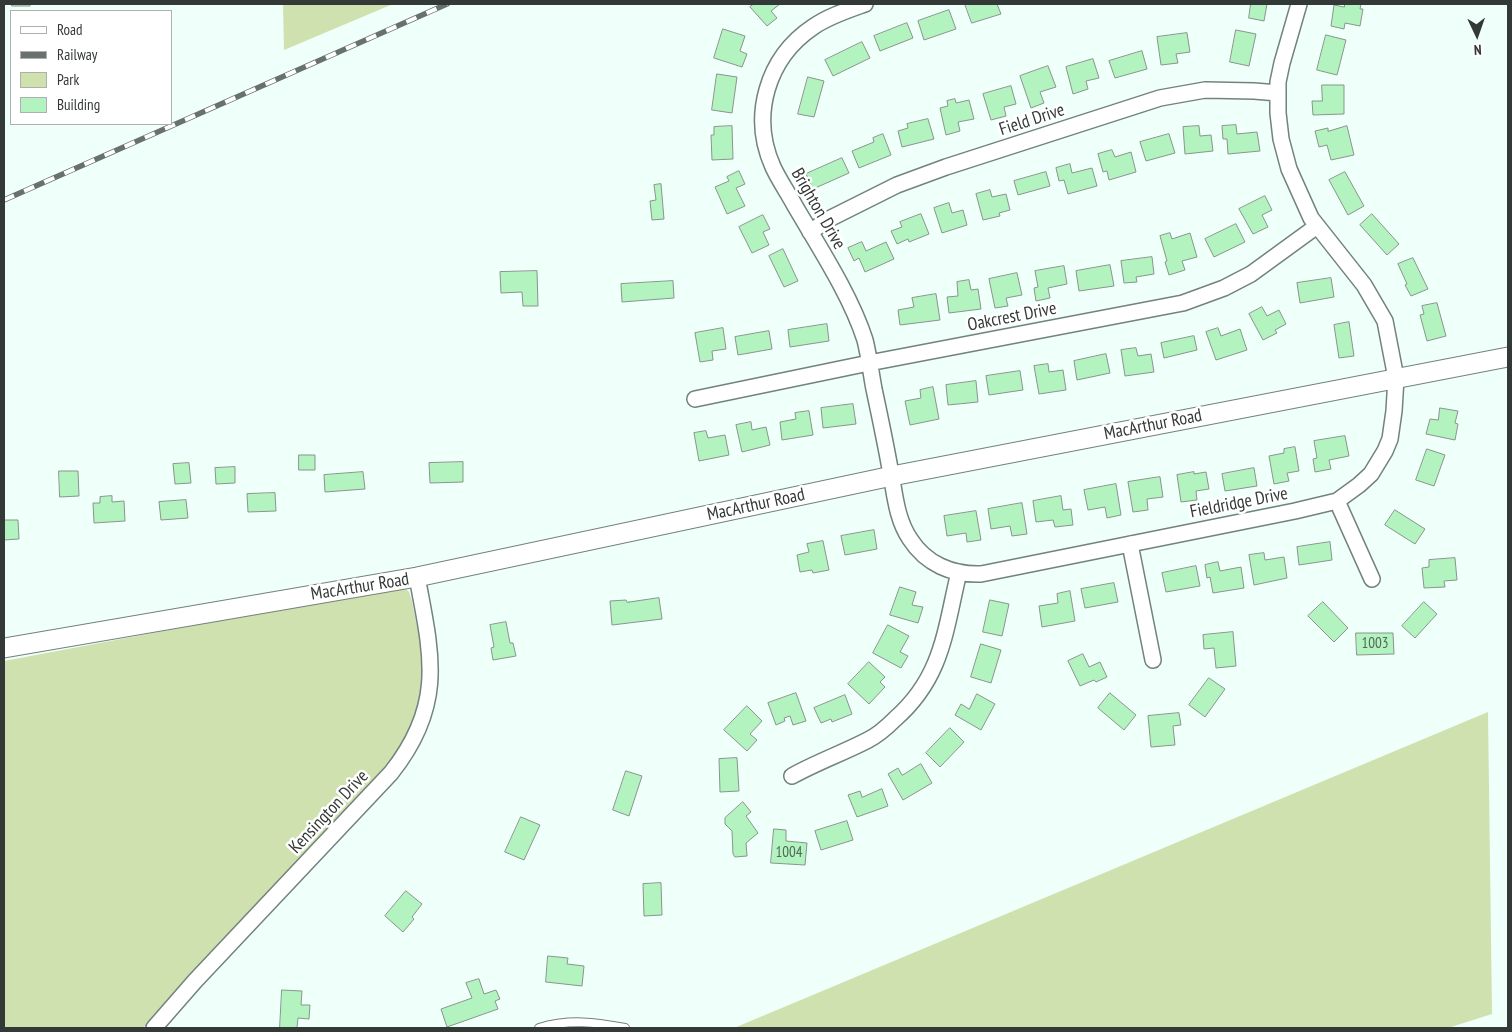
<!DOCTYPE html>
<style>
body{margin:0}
#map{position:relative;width:1512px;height:1032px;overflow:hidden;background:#effffa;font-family:"PT Sans Narrow",sans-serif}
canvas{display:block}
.frame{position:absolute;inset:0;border:5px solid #333937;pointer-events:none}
.legend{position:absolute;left:10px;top:10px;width:162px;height:115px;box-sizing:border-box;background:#fff;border:1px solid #adb0af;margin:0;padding:6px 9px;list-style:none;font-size:15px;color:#333937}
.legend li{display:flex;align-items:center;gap:10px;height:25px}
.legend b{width:25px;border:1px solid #adb0af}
.north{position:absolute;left:1452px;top:10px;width:50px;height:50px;-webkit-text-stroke:4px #fff;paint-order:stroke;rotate:177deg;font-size:14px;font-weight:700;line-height:20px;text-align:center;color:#333937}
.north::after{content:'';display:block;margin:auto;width:18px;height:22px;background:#333937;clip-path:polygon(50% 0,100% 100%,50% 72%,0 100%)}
</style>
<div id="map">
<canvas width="1512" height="1032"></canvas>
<div class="frame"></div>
<ul class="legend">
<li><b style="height:6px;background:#fff"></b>Road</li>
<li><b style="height:6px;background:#68716e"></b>Railway</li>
<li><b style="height:14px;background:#cfe1ae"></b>Park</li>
<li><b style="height:14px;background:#b2f3c0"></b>Building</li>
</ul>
<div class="north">N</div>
</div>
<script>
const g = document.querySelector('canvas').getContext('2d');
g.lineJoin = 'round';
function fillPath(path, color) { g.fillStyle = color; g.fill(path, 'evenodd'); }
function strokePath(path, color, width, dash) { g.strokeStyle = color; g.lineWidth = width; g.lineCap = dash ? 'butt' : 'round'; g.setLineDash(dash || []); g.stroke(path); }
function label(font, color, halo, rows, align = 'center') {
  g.font = font + ' "PT Sans Narrow",sans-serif'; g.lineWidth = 5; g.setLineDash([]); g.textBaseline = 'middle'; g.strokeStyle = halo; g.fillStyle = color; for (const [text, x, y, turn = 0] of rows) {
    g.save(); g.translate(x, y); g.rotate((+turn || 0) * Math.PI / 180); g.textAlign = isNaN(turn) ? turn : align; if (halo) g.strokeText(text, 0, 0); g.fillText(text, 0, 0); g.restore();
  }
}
fillPath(new Path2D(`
 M283 4H393L284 50Z
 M405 588 409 592 412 601C417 628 425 658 423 686 421 713 407 739 393 761L143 1028H4V661L387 589Z
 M1488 712 1492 1014 1448 1028H734Z`), '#cfe1ae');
const building = new Path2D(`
 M12 4H30V6H12Z
 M754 4H780L771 11 777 18 767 26 750 7Z
 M965 4H997L1001 14 972 23Z
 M1251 4H1267L1264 21 1249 18Z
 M1345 4H1361L1360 9H1363L1360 26 1345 23 1344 29 1331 26 1334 5 1344 7Z
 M949 10 956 29 924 40 918 21Z
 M907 23 913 38 880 51 874 36Z
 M723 29 745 36 740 51 747 54 742 67 714 58Z
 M1236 30 1256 34 1249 66 1230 62Z
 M1187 33 1190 52 1176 54 1178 63 1161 65 1157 37Z
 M1326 35 1346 40 1337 75 1317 70Z
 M862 42 870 58 833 76 825 60Z
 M1142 51 1147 69 1115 78 1109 61Z
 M1093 59 1099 78 1086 81 1088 89 1073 94 1066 67Z
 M1048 66 1056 87 1040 92 1044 103 1031 108 1020 76Z
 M717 74 737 77 732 113 712 110Z
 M808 77 824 81 814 117 798 114Z
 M1322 85H1344V114L1313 115 1312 101H1322Z
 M1011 86 1016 104 1004 107 1006 116 991 120 983 94Z
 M955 99 956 103 969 100 974 119 958 122 960 131 946 135 940 108 948 106 947 101Z
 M928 119 934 139 902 147 898 131 908 128 907 124Z
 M1236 125 1237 134 1257 132 1260 151 1228 154 1227 139H1223L1222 126Z
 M732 126 733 159 712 160 711 135H714V127Z
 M1199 126 1200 136 1211 135 1213 151 1185 154 1183 127Z
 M1347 126 1354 155 1331 160 1327 145 1319 147 1315 131 1328 128V131Z
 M883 134 891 155 859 168 852 151 874 142 873 138Z
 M1169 134 1175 153 1146 161 1140 142Z
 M1112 150 1115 157 1131 152 1136 172 1109 180 1107 171 1103 172 1098 154Z
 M842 158 849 173 813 189 806 174Z
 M1070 164 1072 173 1092 168 1097 186 1068 194 1064 180 1059 181 1056 168Z
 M739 171 745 184 736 188 745 206 727 214 715 187 729 181 727 177Z
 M1046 172 1050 186 1018 195 1014 181Z
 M1345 172 1364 206 1348 215 1329 180Z
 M661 184 664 219 652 220 650 201 656 200 654 185Z
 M990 190 992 197 1006 194 1010 210 999 213 1000 216 983 220 976 194Z
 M1265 196 1272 210 1262 215 1268 227 1253 234 1239 209Z
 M949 203 952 213 963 210 967 225 942 233 934 208Z
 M921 214 929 234 909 242 908 239 897 244 891 231 902 227 900 222Z
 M1372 214 1399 244 1387 255 1360 225Z
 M763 215 770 229 763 232 769 245 752 253 739 227Z
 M1236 224 1245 242 1214 257 1205 239Z
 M1170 233 1172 239 1190 233 1197 257 1182 261 1185 270 1169 275 1165 262 1167 261 1160 236Z
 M862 242 866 251 886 242 894 259 865 272 859 258 854 261 848 248Z
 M783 249 798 281 784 287 769 256Z
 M1152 257 1154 274 1136 277 1137 282 1124 283 1121 261Z
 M1413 258 1428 289 1411 296 1405 285 1407 284 1398 264Z
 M1110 265 1114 286 1079 291 1076 271Z
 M1064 266 1067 284 1048 288 1050 298 1036 301 1034 288 1038 287 1035 271Z
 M537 271 538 306H523L522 292 501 293 500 272Z
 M1017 273 1022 295 1006 298 1008 306 995 308 989 279Z
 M1331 278 1334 297 1300 303 1297 283Z
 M969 280 971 290 978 289 981 309 949 313 947 297 958 296 957 282Z
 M673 281 674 298 622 302 621 284Z
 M936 294 940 320 900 325 898 310 914 307 912 298Z
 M1437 303 1446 336 1427 341 1420 315 1424 314 1422 306Z
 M1262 307 1267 316 1279 310 1286 324 1275 330 1277 333 1263 340 1249 314Z
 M1349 322 1354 356 1339 358 1334 325Z
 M827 324 829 341 790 347 788 330Z
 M723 328 726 349 712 351 713 360 700 362 695 333Z
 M1218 328 1221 336 1240 329 1247 350 1216 360 1206 332Z
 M769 331 772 349 738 355 735 337Z
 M1194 336 1197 350 1164 358 1161 343Z
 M1136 348 1138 356 1151 354 1154 372 1125 376 1121 350Z
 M1106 354 1110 373 1077 380 1074 361Z
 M1048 364 1049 372 1063 370 1066 390 1039 394 1034 366Z
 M1020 371 1023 390 989 395 986 376Z
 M976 381 978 402 948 405 946 385Z
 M933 387 939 419 910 425 905 401 921 398 920 390Z
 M853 404 856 424 823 428 821 408Z
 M1440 408 1458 411 1455 423 1458 424 1455 440 1426 434 1430 419 1438 420Z
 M809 411 813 435 782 440 780 422 796 419 795 413Z
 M751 422 752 430 766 427 770 445 742 452 736 425Z
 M706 431 708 438 725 435 729 455 699 461 694 433Z
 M1345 436 1349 456 1329 460 1331 469 1315 472 1313 459 1317 458 1314 441Z
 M1295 447 1299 471 1287 473 1289 481 1274 484 1269 456 1284 453V449Z
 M1427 449 1445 455 1434 486 1416 480Z
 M299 455H315V470H299Z
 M463 462V482L430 483 429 463Z
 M189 463 191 483 175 484 173 464Z
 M235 467V483L216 484 215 468Z
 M1254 468 1257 486 1225 491 1222 474Z
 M59 471H78L79 496 60 497Z
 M363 472 365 489 325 492 324 475Z
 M1194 472V474L1206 472 1209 489 1196 491 1197 500 1181 502 1177 475Z
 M1160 477 1163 497 1147 499 1148 510 1133 512 1128 482Z
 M1116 484 1121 515 1107 518 1105 507 1088 510 1084 490Z
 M275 493 276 511 248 512 247 494Z
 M112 496V502L124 501 125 521 94 523 93 503H100V497Z
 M1061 496 1063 510 1071 509 1073 525 1055 527 1053 520 1036 522 1033 501Z
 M186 500 188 518 161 520 159 502Z
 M1022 503 1027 534 1012 536 1010 526 991 529 988 509Z
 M1395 510 1425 529 1415 544 1385 525Z
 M976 511 981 540 967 542 966 533 947 536 944 516Z
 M4 520H18L19 539 4 540Z
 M874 530 877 549 845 555 841 536Z
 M823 541 829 570 813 573 812 570 800 572 797 555 809 552 807 544Z
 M1330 542 1332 560 1299 565 1297 547Z
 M1264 553 1265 560 1284 557 1287 578 1254 585 1249 555Z
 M1455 558 1457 580 1444 581 1445 587 1424 588 1422 568 1429 567V560Z
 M1218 562 1220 571 1241 567 1244 588 1213 593 1210 577 1207 578 1205 565Z
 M1196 566 1200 586 1166 592 1162 573Z
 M1114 583 1118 602 1085 608 1081 589Z
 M900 587 916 592 912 605 923 607 918 623 890 615Z
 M1070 591 1075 621 1042 627 1039 606 1058 603 1057 594Z
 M659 598 662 619 612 625 610 601 626 600 627 602Z
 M990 600 1009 604 1002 636 983 632Z
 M1323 602 1348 628 1334 642 1308 616Z
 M1424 602 1437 614 1415 638 1402 626Z
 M506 622 510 643H513L516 656 493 660 491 648 494 647 490 625Z
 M888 625 909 636 900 652 908 656 901 668 873 653Z
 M1233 632 1236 666 1216 668 1214 648 1204 649 1203 635Z
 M1356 633H1393L1394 654 1357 655Z
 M981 644 1001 650 991 683 971 677Z
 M1083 654 1089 667 1100 662 1107 677 1096 682 1094 680 1080 686 1068 661Z
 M869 662 885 677 880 682 885 687 869 704 848 684Z
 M1209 678 1225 689 1205 717 1189 705Z
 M796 693 806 721 793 725 790 716 784 718 785 721 776 725 768 703Z
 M1110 693 1136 715 1124 730 1098 708Z
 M977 694 995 704 981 730 955 715 961 704 969 709Z
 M845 695 852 714 832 722 831 719 821 723 814 708Z
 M747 706 762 721 750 734 757 740 747 751 724 730Z
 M1179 713 1181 725 1173 726 1175 745 1151 747 1148 716Z
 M950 728 964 742 940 767 926 753Z
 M737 758 739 791 720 792 719 759Z
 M921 764 932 783 903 800 888 774 898 768 902 775Z
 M626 771 642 776 629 816 613 810Z
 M882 789 888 806 857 817 848 795 860 791 862 797Z
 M743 802 751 812 746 816 758 833 746 843 747 856 735 857 733 854 732 831 725 824V818Z
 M521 817 540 825 524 860 505 852Z
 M847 821 853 840 821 850 815 831Z
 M774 829 786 830V841L807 843 805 865 771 863Z
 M661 883 662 915 644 916 643 884Z
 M406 891 422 904 412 917 414 919 403 932 385 916Z
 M548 956 568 958 567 964 584 966 582 986 546 982Z
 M479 979 484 994 496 990 500 999 495 1001 498 1009 447 1027 441 1009 472 998 466 983Z
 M282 990 302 991 301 1005H310L309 1019 298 1018 297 1028H280Z`);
fillPath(building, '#b2f3c0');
strokePath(building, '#8a958c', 1);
const service = new Path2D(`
 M539 1028C568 1019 596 1022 625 1028`);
const minor = new Path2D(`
 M865 4C848 10 829 16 813 27 767 58 750 116 773 167 779 180 788 193 795 206 819 247 851 296 865 340 869 356 871 373 874 389 880 417 886 446 891 474 895 496 897 520 910 539 926 564 952 575 981 574L1295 511 1337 501 1359 485 1371 474 1385 451 1390 439 1394 411 1396 378 1385 321 1364 285 1311 218 1289 169 1281 139 1278 113V82L1282 63 1299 4
 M810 232 829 219 897 185 946 167 1160 98 1205 90 1254 91 1278 93
 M695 399 869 363 1183 303 1224 288 1251 274 1317 226
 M1337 501 1372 579
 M1130 544 1153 660
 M792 776C817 762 843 753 868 740 878 735 887 727 895 719 943 677 945 630 959 572
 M154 1028 195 981 391 773C445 705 432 656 417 577`);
const tertiary = new Path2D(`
 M4 648 417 577 892 476 1508 357`);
strokePath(service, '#73827e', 10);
strokePath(minor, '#73827e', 18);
strokePath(tertiary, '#73827e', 21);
strokePath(service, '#fff', 8);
strokePath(minor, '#fff', 15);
strokePath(tertiary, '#fff', 19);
const rail = new Path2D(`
 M4 200 447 4`);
strokePath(rail, '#68716e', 5.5);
strokePath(rail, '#fff', 4, [11]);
label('15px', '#536859', null, [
 ["1003",1375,644],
 ["1004",789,853]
]);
label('18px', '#333937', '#fff', [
 ["Field Drive",1032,120,-18],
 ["Brighton Drive",818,209,60],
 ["Oakcrest Drive",1012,317,-11],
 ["MacArthur Road",1153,425,-11],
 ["Fieldridge Drive",1239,503,-11],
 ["MacArthur Road",756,505,-12],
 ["MacArthur Road",360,587,-9],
 ["Kensington Drive",329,812,-47]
]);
</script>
